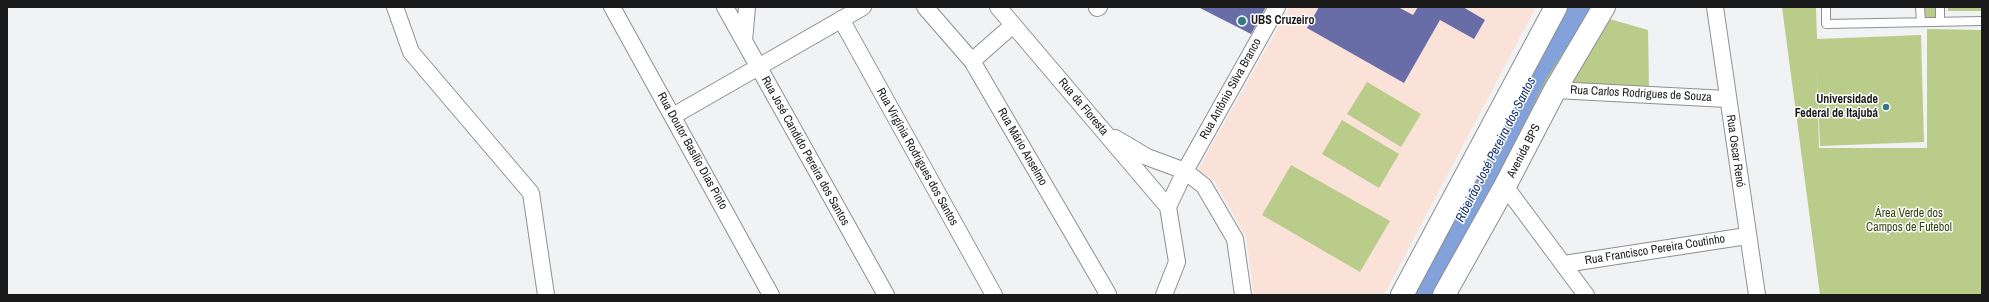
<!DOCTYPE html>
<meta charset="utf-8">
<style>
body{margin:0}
#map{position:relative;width:1989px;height:302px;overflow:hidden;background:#f1f2f4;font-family:"Archivo Narrow",sans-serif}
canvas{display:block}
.frame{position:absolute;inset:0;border:8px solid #1a1a1b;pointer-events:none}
</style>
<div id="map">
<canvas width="1989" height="302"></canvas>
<div class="frame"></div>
</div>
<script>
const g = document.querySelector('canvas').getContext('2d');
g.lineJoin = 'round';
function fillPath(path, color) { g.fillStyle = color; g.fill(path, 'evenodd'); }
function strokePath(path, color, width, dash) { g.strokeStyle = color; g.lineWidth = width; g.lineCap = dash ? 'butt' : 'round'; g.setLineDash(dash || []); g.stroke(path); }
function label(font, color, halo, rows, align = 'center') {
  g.font = font + ' "Archivo Narrow",sans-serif'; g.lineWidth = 3; g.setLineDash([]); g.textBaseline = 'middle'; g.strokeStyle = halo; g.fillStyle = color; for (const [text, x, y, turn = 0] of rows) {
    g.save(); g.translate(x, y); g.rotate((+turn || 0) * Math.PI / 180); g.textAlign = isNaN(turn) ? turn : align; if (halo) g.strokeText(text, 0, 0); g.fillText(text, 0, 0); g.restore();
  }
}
fillPath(new Path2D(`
 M1290 7H1536L1384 295H1254L1246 237 1214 180 1197 171Z`), '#fbe2d9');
fillPath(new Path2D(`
 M1782 7H1816L1817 39 1921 35 1924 142 1820 146 1817 70 1819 148H1927V29L1982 30V295H1820Z
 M1921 7H1939V21H1921Z
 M1948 7H1982V11H1948Z
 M1606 18 1648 30 1649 87 1572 83Z
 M1367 82 1421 114 1401 147 1347 114Z
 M1342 120 1399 154 1379 188 1322 154Z
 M1291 165 1390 221 1360 272 1262 215Z`), '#b9cc8a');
fillPath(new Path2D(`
 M1564 7H1598L1441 295H1409Z`), '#b0c381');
strokePath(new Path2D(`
 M1419 295 1480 184 1535 73 1577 7`), '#83a1da', 25);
fillPath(new Path2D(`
 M1198 7H1266L1251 34Z
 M1319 7H1398L1413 15 1418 7H1463L1485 20 1474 39 1440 20 1404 83 1307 28Z`), '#696da7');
const service = new Path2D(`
 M1826 7V24L1982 21
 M1920 7 1921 22
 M1940 7V22`);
const minor = new Path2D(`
 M395 7 411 52 531 193 546 295
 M612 7 771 295
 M725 7 886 295
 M925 7 972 61 1108 294 1106 295
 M998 7 1168 207 1177 262 1164 295
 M1715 7 1757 295
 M1097 8 1099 7
 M841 19 994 295
 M744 41 747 7
 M972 61 1013 25
 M1555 90 1727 99
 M673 116 863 7
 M1115 138 1147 157 1185 171 1204 186 1235 239 1243 295
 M1505 186 1586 295
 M1168 207 1185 171 1277 7
 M1564 264 1747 236`);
const secondary = new Path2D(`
 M1402 295 1556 7
 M1444 295 1505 186 1555 90 1604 7`);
strokePath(service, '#8e8f91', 10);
strokePath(minor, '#8e8f91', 18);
strokePath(secondary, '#8e8f91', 24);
strokePath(service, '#fff', 8);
strokePath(minor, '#fff', 16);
strokePath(secondary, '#fff', 22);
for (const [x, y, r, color] of [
 [1242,21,5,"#357988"],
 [1886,107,4,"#357988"]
]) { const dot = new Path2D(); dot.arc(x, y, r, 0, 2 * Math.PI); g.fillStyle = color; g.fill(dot); strokePath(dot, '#fff', 1.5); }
label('bold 12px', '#1a1a1b', '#fff', [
 ["UBS Cruzeiro",1251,21],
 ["Universidade",1878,100,"right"],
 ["Federal de Itajubá",1878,114,"right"]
], 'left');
label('12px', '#1a1a1b', '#fff', [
 ["Rua Antônio Silva Branco",1231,89,-61],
 ["Rua Carlos Rodrigues de Souza",1641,94,3],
 ["Rua da Floresta",1083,107,50],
 ["Rua Mário Anselmo",1022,147,60],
 ["Rua Doutor Basílio Dias Pinto",692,151,61],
 ["Rua José Candido Pereira dos Santos",805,151,61],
 ["Avenida BPS",1524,151,-63],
 ["Rua Oscar Renó",1735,151,82],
 ["Rua Virgínia Rodrigues dos Santos",917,157,61],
 ["Rua Francisco Pereira Coutinho",1655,250,-9]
]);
label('12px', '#364110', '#fff', [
 ["Área Verde dos",1909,214],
 ["Campos de Futebol",1909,228]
]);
label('italic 13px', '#123173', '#fff', [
 ["Ribeirão José Pereira dos Santos",1496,150,-63]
]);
</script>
